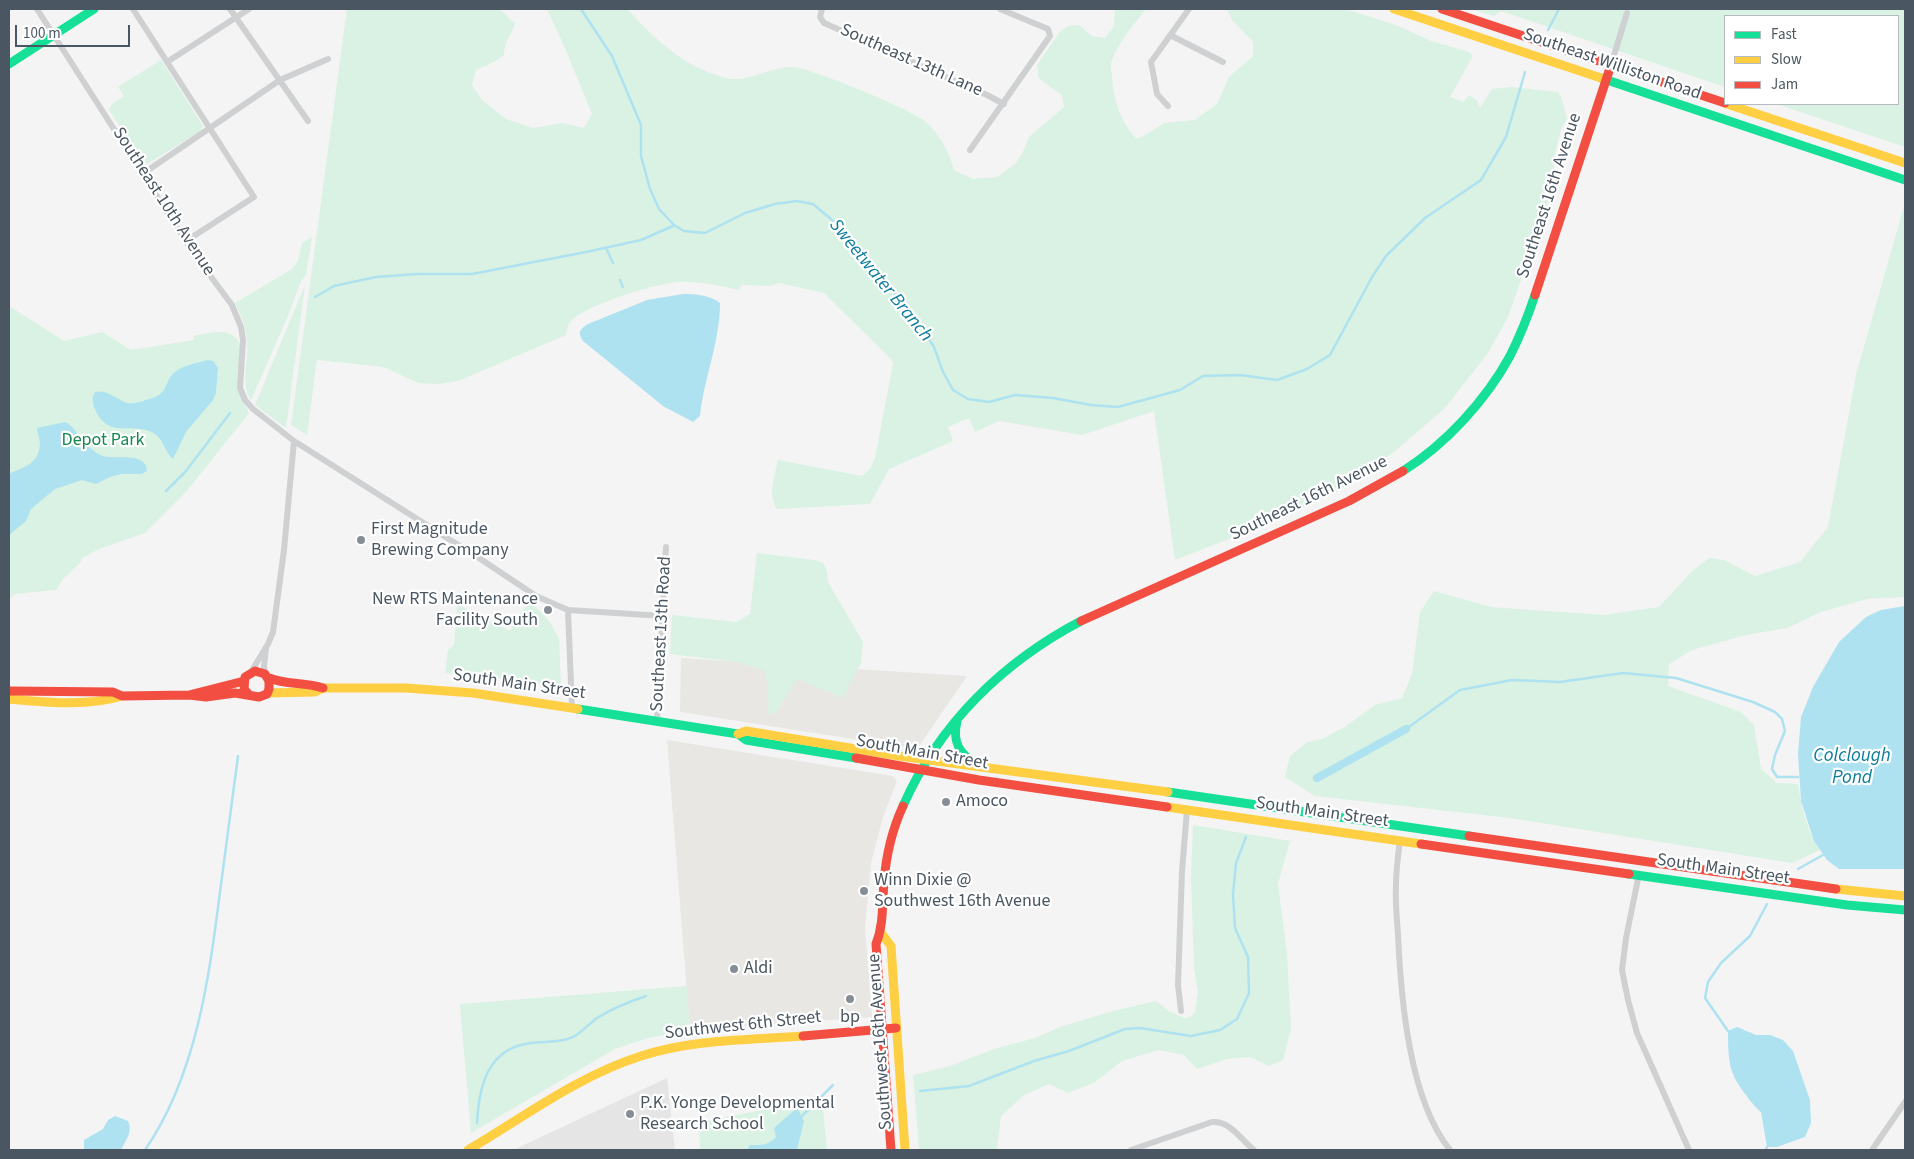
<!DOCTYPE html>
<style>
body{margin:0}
#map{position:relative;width:1914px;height:1159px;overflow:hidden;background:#f4f4f4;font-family:"Source Sans 3",sans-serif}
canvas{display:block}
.frame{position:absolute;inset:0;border:10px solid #4a5661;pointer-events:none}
.legend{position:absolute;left:1724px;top:15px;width:175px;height:90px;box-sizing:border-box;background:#fff;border:1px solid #b7bbc0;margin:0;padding:6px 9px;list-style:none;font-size:15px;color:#4a5661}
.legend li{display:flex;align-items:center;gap:10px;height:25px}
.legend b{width:25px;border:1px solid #b7bbc0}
.scale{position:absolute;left:15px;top:25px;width:115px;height:22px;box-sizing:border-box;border:2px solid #4a5661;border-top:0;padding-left:6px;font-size:15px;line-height:18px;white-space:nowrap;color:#4a5661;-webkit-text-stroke:4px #fff;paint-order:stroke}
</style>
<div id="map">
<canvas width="1914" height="1159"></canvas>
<div class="frame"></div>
<ul class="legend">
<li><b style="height:6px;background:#16e098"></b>Fast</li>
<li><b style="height:6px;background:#ffcf43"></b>Slow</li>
<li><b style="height:6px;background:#f24e42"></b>Jam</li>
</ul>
<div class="scale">100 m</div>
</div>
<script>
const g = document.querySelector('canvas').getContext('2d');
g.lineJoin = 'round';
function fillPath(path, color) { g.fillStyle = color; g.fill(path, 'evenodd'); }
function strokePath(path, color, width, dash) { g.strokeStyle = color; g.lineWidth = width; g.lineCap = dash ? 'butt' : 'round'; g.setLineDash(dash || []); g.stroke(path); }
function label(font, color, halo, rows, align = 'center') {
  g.font = font + ' "Source Sans 3",sans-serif'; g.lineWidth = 4.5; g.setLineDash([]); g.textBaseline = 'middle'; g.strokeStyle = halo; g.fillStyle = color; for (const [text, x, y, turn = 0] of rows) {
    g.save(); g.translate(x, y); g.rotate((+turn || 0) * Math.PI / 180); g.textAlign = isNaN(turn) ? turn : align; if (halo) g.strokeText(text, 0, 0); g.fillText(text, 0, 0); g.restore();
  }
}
fillPath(new Path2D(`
 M681 658 967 676 917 749 680 712Z
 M667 740 893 776 897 781 883 817 871 863 865 928 872 1017 690 1030Z`), '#e8e7e3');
fillPath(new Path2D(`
 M667 1078 675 1150H513Z`), '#e6e5e6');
fillPath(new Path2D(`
 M347 9H500L515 24C510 38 505 39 504 55L494 62 476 70 472 85 482 100 506 119 533 128 563 123 584 128 592 114 565 48 547 9H627C655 39 681 65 722 77 747 85 767 67 792 67 809 67 913 110 926 122 940 135 949 151 954 170L973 179 997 177 1015 164 1022 154 1029 137 1064 107 1062 95 1050 87 1038 77 1037 65 1059 33 1068 26 1079 25 1092 36 1105 38 1114 26 1115 9H1146C1134 24 1119 41 1112 60 1110 65 1111 70 1112 75 1113 98 1120 122 1137 139L1149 133 1164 123 1195 120 1217 104 1229 77 1253 56V42L1232 20 1227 9H1345L1396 25 1431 41 1469 52 1473 56 1450 97 1463 102 1469 95 1477 100 1480 108 1492 89 1511 87 1558 92 1562 99 1567 119 1561 129 1554 157V185L1508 317 1488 353 1445 408 1394 452 1341 489 1285 517 1175 560 1154 411 1082 435 999 421 975 432 969 418 948 427 953 441 889 469 870 504 777 509C767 495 775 475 778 460L862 476 870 469 875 458 893 364 891 359 824 293 779 283 770 286 743 285 740 287 739 290C719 286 699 281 679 282 656 283 586 305 571 321 567 325 567 330 566 335L458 381 439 384 418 383 384 367 317 360 307 435 291 425Z
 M1471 9H1905V147L1777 104H1898V16H1725V87L1501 11 1494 16Z
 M161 60 203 126 199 132 147 164 142 161 109 110 112 104 124 96 118 87Z
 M1905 203V597L1867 599 1821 612 1787 628 1746 635 1692 650 1669 664 1668 686 1741 712 1754 725 1761 769 1777 783 1798 784C1801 806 1807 832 1820 850L1792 863 1510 818 1315 796 1285 777 1290 756 1307 742 1322 739 1346 726 1375 705 1402 698 1412 674 1420 612 1434 591 1491 607 1603 615 1659 607 1692 571 1709 558 1724 560 1755 576 1800 562 1828 527 1856 375Z
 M312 237 306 275 301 281 288 316 251 400C240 383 249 360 247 341 246 327 241 315 235 303L292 269 298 261 302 243Z
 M305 285 286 428 255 405Z
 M9 306 64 341 102 332 131 350 194 340 193 336C210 334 230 325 240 344L237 388 249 413 186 492 145 533 99 549 82 558 80 563 63 579 56 590 14 594 9 600Z
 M757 553 815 560 823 563 827 571 828 582 863 642 861 663 843 698 797 679 775 714H769L767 681 764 670 737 662 670 654 672 615 736 622 750 614Z
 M531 602 550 622 559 639 561 687 519 680 445 673 448 650 454 645 457 606H461L510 631 519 614Z
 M1193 825 1290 841 1278 884 1287 954 1291 1028 1283 1060 1269 1066 1250 1057 1227 1059 1197 1069 1184 1055 1159 1050 1122 1061 1095 1082 1068 1093 1049 1084 1024 1095 1001 1116 997 1150H919L913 1075 950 1066 994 1049 1035 1038 1060 1027 1113 1011 1156 1001 1169 1011 1186 1019 1195 1013 1198 992 1194 968 1191 877Z
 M687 986 690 1030 648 1038 615 1049 471 1133 460 1004Z
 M822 1099 827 1150H700L699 1122Z`), '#d9f2e3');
fillPath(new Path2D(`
 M683 294C695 294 710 295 720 303 720 342 704 378 700 416L693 422 663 406 583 341C577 332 580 329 588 324L647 300Z
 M208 360 213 361 218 368 216 393 213 400 186 432 173 459C165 453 164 440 155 434 134 420 108 442 94 407 92 401 92 397 95 392 107 389 116 399 127 403 132 404 141 402 146 400 171 394 162 383 175 372 184 365 197 363 208 360Z
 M65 422C76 426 84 449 103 456 116 460 146 451 147 471L141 474H121L110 477 96 484 82 480 55 489 31 509 26 521 9 535V474C25 466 38 465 40 444 40 439 37 433 37 428Z
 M1905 606V869H1839L1827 860 1814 841 1801 801 1798 754 1801 717 1813 687 1839 642 1866 617 1881 610Z
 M1737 1027 1756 1035H1770L1783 1040 1793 1051 1810 1100 1811 1123 1805 1137 1777 1147H1767L1761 1112C1754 1107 1736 1083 1733 1074 1728 1063 1728 1043 1728 1031Z
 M797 1108 804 1121 797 1150H747L750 1145C761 1145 768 1146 776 1137L774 1128Z
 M115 1116 128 1121C133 1132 126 1140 121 1150H84V1140L103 1129 108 1120Z`), '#aee2f0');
strokePath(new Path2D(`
 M581 9 612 56 641 125V156L650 189 659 209 674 225 684 231 705 233 745 213 775 204 797 201 813 204 831 219 916 319 934 347 943 372 953 390 968 399 989 402 1015 395 1053 398 1091 405 1118 407 1180 390 1203 376 1240 375 1277 380 1307 369 1330 355 1372 277 1386 256 1425 218 1481 180 1506 137 1525 72
 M1548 30 1559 9
 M606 248 613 263
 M620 280 623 287
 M315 297 334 286 376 277 417 274H472L586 252 641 240 673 226
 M166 491 186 471 230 413
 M1406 729 1460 690 1512 680 1560 682 1623 673 1676 678 1753 702 1775 712 1782 719 1785 731 1775 755 1772 769 1777 777H1798
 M1798 869 1823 855
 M1728 1031 1705 998 1708 982 1721 963 1750 936 1767 904
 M920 1091 969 1086 1034 1061 1069 1051 1125 1029 1140 1028 1191 1036 1220 1030 1237 1019 1249 993 1248 957 1235 928 1233 894 1236 863 1246 837
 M802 1116 833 1085
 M477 1123C479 1085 488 1048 531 1043 545 1041 560 1043 573 1037 582 1032 589 1024 597 1018 613 1008 628 1002 646 996
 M145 1150C196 1076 209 979 220 892 226 847 232 801 238 756
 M1766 1150 1767 1147`), '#aee2f0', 2.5);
strokePath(new Path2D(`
 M1317 778 1406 729`), '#aee2f0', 8);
strokePath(new Path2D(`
 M37 9 194 254 232 305 241 327 243 340 240 388 245 400 253 409 294 441 482 560 536 596 568 610 663 616
 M133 9 254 197 186 241
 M230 9 308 121
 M822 9 820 17 824 23 987 95 1004 104
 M1170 35 1223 62
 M167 62 249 9
 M1611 65 1627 13
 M1168 106 1157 94 1151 62 1189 9
 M970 150 1050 36 1048 29 1000 9
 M144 173 280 80 328 59
 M568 610 572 708
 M251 672 268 644 273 632 284 550 294 441
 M265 674 264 666 266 648
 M657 721 666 547
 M1400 840C1398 855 1396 871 1396 886 1395 902 1397 919 1398 935 1401 999 1409 1099 1450 1150
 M1639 874 1626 938 1622 970 1628 1000 1637 1033 1689 1150
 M1181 1011 1178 985 1182 871 1187 810
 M1131 1150 1212 1122C1231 1121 1240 1139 1254 1150
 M1872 1150 1905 1102`), '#ced0d2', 6);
strokePath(new Path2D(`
 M9 64 94 9
 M1601 78 1905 180
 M1403 471C1446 444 1486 400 1510 356 1520 336 1528 316 1535 295
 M578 709 738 734 746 740 856 758
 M957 721C952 742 959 755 978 764
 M1168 792 1469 836
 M903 806C939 724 1003 662 1081 621
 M1629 874 1847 905 1905 910`), '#16e098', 9);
strokePath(new Path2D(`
 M1394 9 1601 78
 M1727 104 1905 163
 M267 693 315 692 323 688H406L473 693 578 709
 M9 699C46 702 86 707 122 696
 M738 734 746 731 899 756 1168 792
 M1167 807 1421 844
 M1836 889 1905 896
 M881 933 891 946 905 1150
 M468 1150C524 1117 578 1076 641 1056 693 1039 749 1040 803 1036`), '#ffcf43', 9);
strokePath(new Path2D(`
 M1442 9 1725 103
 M1535 295 1611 65
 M1081 621 1349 501 1403 471
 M269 678C286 685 305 682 323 688
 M9 691 113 692 122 696 189 695 206 697 235 693 259 697 267 694 269 689V681L265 674 255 671 245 677 244 689 249 695
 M189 695 244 681
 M856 758 979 780 1167 807
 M1469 836 1836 889
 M1421 844 1629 874
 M803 1036 896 1028
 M891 1150 876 944C884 924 882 903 884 882 886 856 892 830 903 806`), '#f24e42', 9);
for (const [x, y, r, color] of [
 [361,540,5,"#868d94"],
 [548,610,5,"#868d94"],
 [946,802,5,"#868d94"],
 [864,891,5,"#868d94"],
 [734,969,5,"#868d94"],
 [850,999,5,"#868d94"],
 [630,1114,5,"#868d94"]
]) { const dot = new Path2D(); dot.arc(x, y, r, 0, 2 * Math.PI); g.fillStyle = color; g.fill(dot); strokePath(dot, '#fff', 2); }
label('18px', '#4a5661', '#fff', [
 ["Southeast 13th Lane",911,61,24],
 ["Southeast Williston Road",1612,65,19],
 ["Southeast 16th Avenue",1550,196,-72],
 ["Southeast 10th Avenue",163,202,57],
 ["Southeast 16th Avenue",1309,499,-26],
 ["Southeast 13th Road",662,634,-87],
 ["South Main Street",519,685,8],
 ["South Main Street",922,753,10],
 ["South Main Street",1322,813,8],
 ["South Main Street",1723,870,8],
 ["Southwest 6th Street",743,1026,-6],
 ["Southwest 16th Avenue",881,1042,-94]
]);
label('18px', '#17864f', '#fff', [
 ["Depot Park",103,441]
]);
label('18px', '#4a5661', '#fff', [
 ["First Magnitude",371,530],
 ["Brewing Company",371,551],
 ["New RTS Maintenance",538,600,"right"],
 ["Facility South",538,621,"right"],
 ["Amoco",956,802],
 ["Winn Dixie @",874,881],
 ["Southwest 16th Avenue",874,902],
 ["Aldi",744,969],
 ["bp",850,1018,"center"],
 ["P.K. Yonge Developmental",640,1104],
 ["Research School",640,1125]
], 'left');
label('italic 19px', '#0c7c9b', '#fff', [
 ["Sweetwater Branch",880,281,51],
 ["Colclough",1852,757],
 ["Pond",1852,779]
]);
</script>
